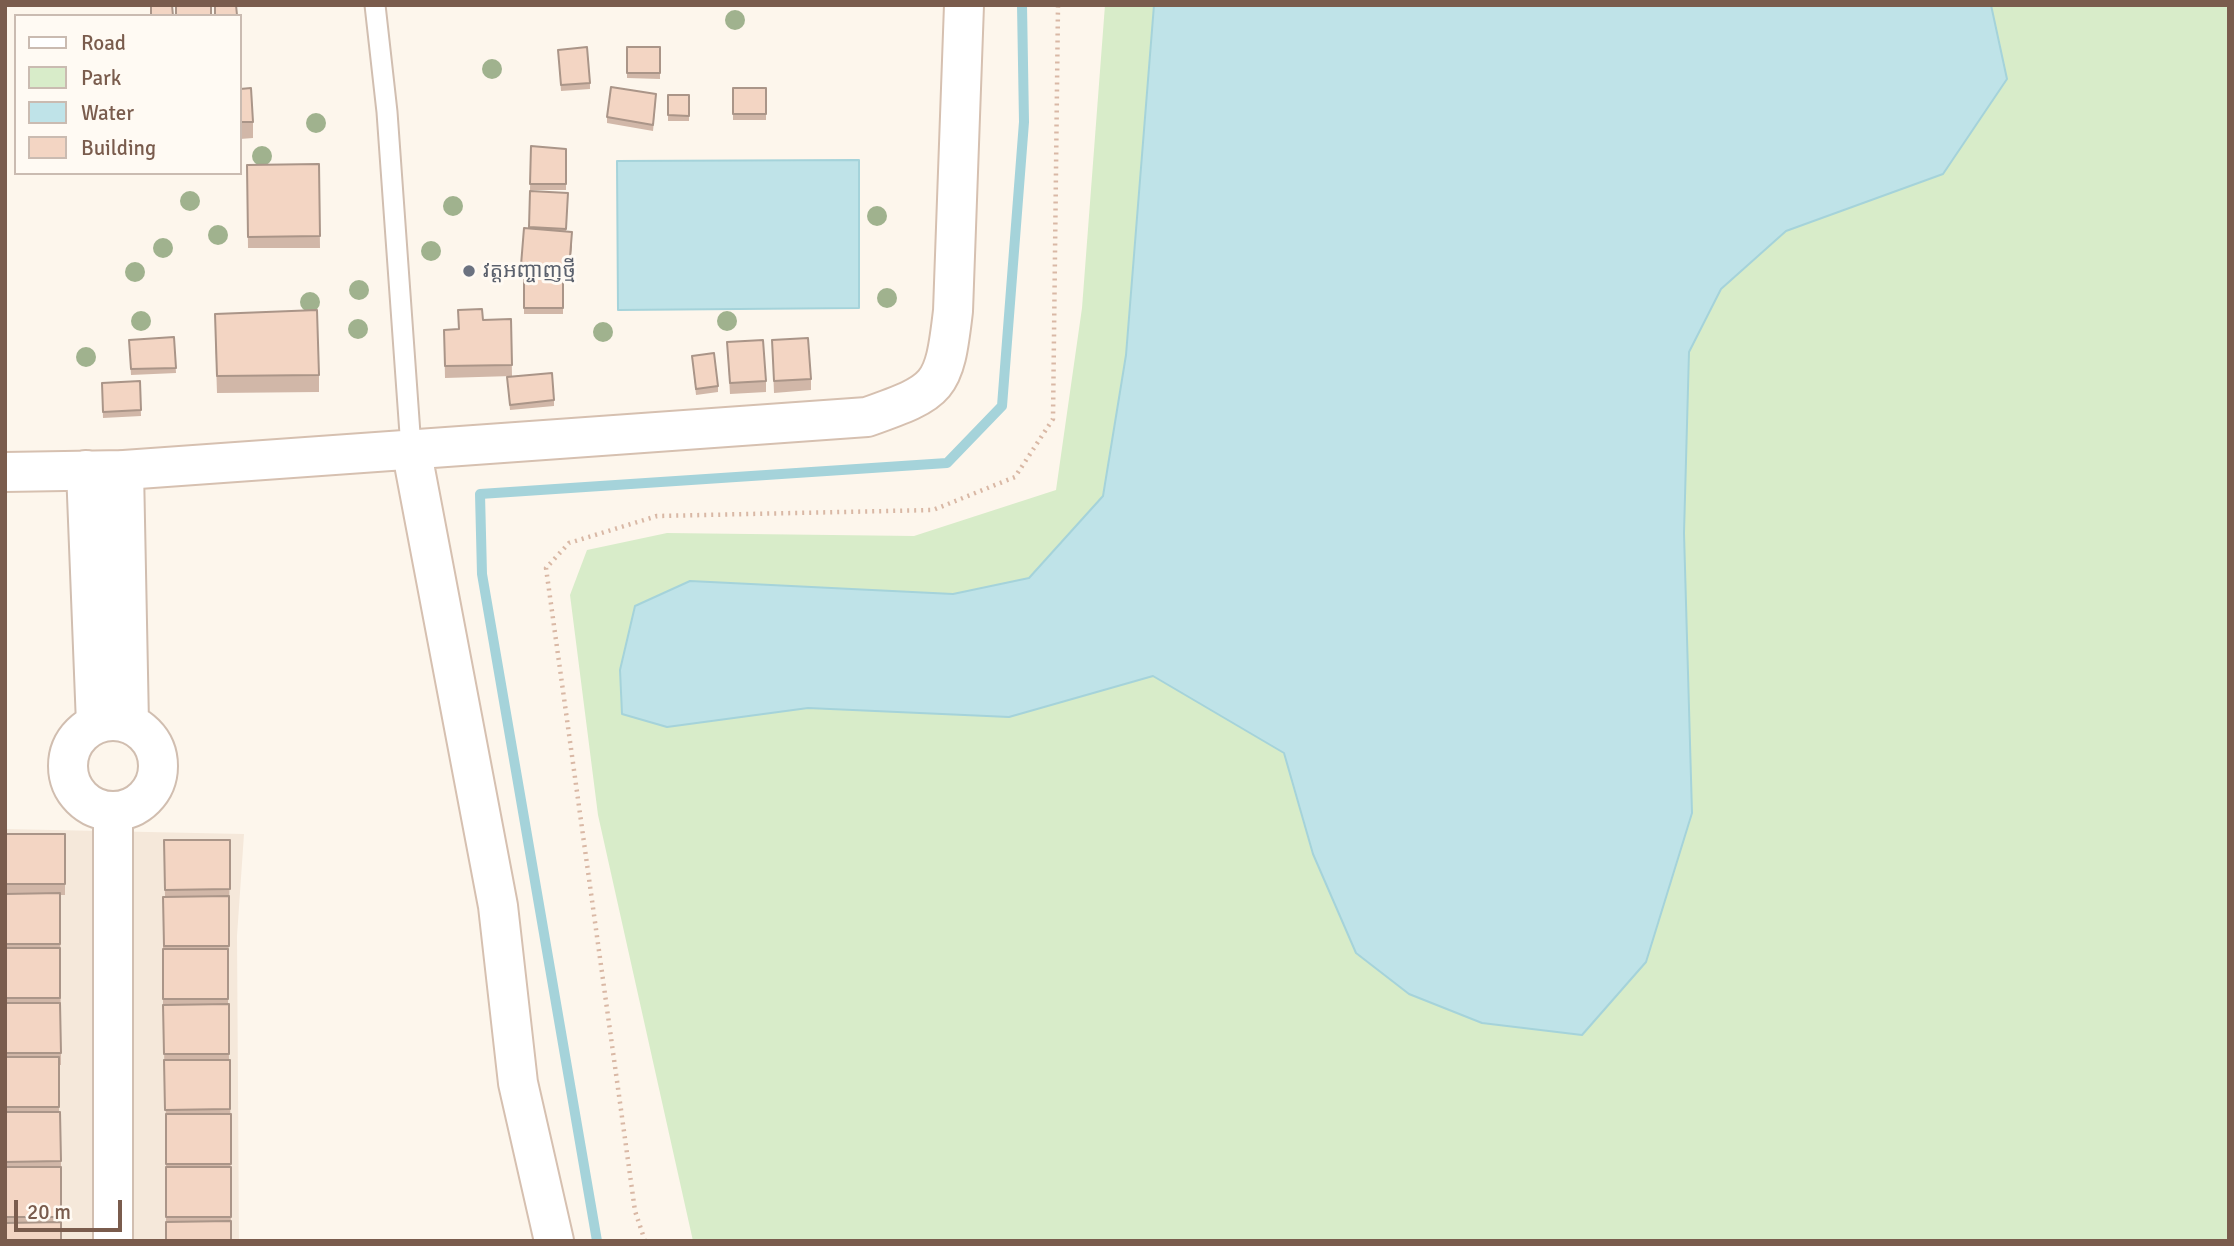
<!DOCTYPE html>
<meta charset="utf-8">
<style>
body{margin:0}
#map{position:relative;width:2234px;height:1246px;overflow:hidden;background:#fdf6ec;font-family:Signika,sans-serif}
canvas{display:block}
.frame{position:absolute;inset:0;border:7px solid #7a5c4d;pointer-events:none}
.legend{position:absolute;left:14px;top:14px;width:228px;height:161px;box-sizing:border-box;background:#fffaf3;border:2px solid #cabbb1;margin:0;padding:9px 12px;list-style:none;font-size:21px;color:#7a5c4d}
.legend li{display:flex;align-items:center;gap:14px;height:35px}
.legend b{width:35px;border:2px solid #cabbb1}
.scale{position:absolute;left:14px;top:1200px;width:108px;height:32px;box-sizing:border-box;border:4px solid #7a5c4d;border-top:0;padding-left:9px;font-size:21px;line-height:24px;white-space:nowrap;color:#7a5c4d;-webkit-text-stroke:5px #fffaf3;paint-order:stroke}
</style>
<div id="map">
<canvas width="2234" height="1246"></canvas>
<div class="frame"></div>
<ul class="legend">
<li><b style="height:9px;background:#fff"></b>Road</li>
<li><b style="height:19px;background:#d8ecc9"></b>Park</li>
<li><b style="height:19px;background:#bfe3e8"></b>Water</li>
<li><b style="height:19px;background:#f3d5c3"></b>Building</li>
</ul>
<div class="scale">20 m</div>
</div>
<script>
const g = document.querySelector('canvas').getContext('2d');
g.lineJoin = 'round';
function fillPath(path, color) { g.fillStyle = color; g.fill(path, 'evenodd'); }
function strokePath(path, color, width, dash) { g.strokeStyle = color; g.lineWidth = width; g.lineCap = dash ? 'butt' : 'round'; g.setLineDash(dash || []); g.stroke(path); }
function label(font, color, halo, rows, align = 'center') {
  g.font = font + ' Signika,"Noto Sans Khmer",sans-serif'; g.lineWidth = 6; g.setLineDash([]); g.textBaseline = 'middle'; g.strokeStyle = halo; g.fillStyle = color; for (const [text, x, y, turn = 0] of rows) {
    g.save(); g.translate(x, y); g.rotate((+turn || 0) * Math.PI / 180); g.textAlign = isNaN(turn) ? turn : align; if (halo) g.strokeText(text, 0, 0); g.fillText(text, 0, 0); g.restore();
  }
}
fillPath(new Path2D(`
 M5 829 244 834 237 936 239 1241H5Z`), '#f5e8da');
fillPath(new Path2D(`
 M1105 5H2229V1241H693L598 815 570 595 587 550 667 533 914 536 1056 490 1082 308Z`), '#d8ecc9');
const water = new Path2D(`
 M1154 5H1991L2007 79 1943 174 1786 231 1721 289 1689 352 1684 533 1692 813 1646 962 1582 1035 1482 1023 1409 994 1356 953 1313 854 1284 753 1153 676 1009 717 808 708 667 727 622 714 620 670 635 606 690 581 953 594 1029 578 1103 496 1126 355Z
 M859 160V308L618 310 617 161Z`);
fillPath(water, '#bfe3e8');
strokePath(water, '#a5d3da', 2);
strokePath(new Path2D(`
 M597 1241 482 574 480 494 947 463 1002 406 1024 122 1022 5`), '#a5d3da', 10);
const lane = new Path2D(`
 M375 5 387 112 411 448`);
const street = new Path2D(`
 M86 470 96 724
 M124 470 129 724
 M68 766a45 45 0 1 1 90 0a45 45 0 1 1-90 0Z
 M113 1241V812`);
const secondary = new Path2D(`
 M411 448 498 906 518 1083 554 1241
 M5 472 124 470 867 417C940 391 944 389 953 311L964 5`);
strokePath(lane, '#d1beb0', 23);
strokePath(street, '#d1beb0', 42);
strokePath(secondary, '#d6c0b0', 42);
strokePath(new Path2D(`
 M645 1241 635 1211 546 568 569 543 657 516 933 510 1015 477 1053 419 1058 5`), '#d9b8a5', 4.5, [2, 5]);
strokePath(lane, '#fff', 19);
strokePath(street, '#fff', 38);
strokePath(secondary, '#fff', 38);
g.fillStyle = '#a0b28e';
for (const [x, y] of [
 [735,20],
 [492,69],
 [316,123],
 [262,156],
 [190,201],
 [453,206],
 [877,216],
 [218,235],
 [163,248],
 [431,251],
 [135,272],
 [359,290],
 [887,298],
 [310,302],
 [141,321],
 [727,321],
 [358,329],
 [603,332],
 [86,357]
]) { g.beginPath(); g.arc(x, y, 10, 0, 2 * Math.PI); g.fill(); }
fillPath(new Path2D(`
 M627 47H660V79L627 78Z
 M558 50 590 83V89L561 91Z
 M733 88H766V120H733Z
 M240 89 253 122V138L240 139Z
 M668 95H689V121H668Z
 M656 100 653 131 607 123V117Z
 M531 146 566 149V190H530Z
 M319 164 320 248H248L247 165Z
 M568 193 566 231 572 243 569 280H563V314H524V278H540L521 277V265L529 228Z
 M511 319 512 376 445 378 444 330 459 329Z
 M215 331 319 375V392L217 393Z
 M174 337 176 373 131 375 129 340Z
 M772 340 811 379V390L774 393Z
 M727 342 766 381V392L730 394Z
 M692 356 718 386V392L696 395Z
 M507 377 554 400V406L510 410Z
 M140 381 141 416 103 418 102 383Z
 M5 834H65V895H60L61 1065H59V1112L61 1161V1241H5Z
 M164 840H230L228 1004 229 1060H230L231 1241H166V1121L163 1016V897H165Z`), '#d1b7a8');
fillPath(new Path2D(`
 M572 232V243L569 280V269Z`), '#aa9588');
const building = new Path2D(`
 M151 5H172L173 16H151Z
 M176 5H211V16H176Z
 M215 5H236L237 15 215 16Z
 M587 47 590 83 561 85 558 50Z
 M627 47H660V73H627Z
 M611 87 656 94 653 125 607 117Z
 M251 88 253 122H240V89Z
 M733 88H766V114H733Z
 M668 95H689V116L668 115Z
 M531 146 566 149V184H530Z
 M319 164 320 236 248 237 247 165Z
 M530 191 568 193 566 229 529 227Z
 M524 228 572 232 569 269 521 265Z
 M524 278H563V308H524Z
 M482 309 483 320 511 319 512 365 445 366 444 330 459 329 458 310Z
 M317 310 319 375 217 376 215 314Z
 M174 337 176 368 131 369 129 340Z
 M808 338 811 379 774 381 772 340Z
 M763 340 766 381 730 383 727 342Z
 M714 353 718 386 696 389 692 356Z
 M552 373 554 400 510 405 507 377Z
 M140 381 141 410 103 412 102 383Z
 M5 834H65V884H5Z
 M164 840H230V889L165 890Z
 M60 893V944H5V894Z
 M229 896V946H164L163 897Z
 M5 948H60V998H5Z
 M163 949H228V999H163Z
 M5 1003H60L61 1053H5Z
 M229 1004V1054H164L163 1005Z
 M5 1057H59V1107H5Z
 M164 1060H230V1109L165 1110Z
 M5 1112H60L61 1161 5 1162Z
 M166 1114H231V1164H166Z
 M5 1167H61V1217H5Z
 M166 1167H231V1217H166Z
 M231 1221V1241H166V1222Z
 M61 1222V1241H5V1223Z`);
fillPath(building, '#f3d5c3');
strokePath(building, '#aa9588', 2);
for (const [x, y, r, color] of [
 [469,271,7,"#6b7280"]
]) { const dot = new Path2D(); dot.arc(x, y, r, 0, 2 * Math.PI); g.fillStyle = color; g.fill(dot); strokePath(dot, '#fffaf3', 2.5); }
label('21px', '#5b616d', '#fffaf3', [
 ["វត្តអញ្ចាញថ្មី",483,271]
], 'left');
</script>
